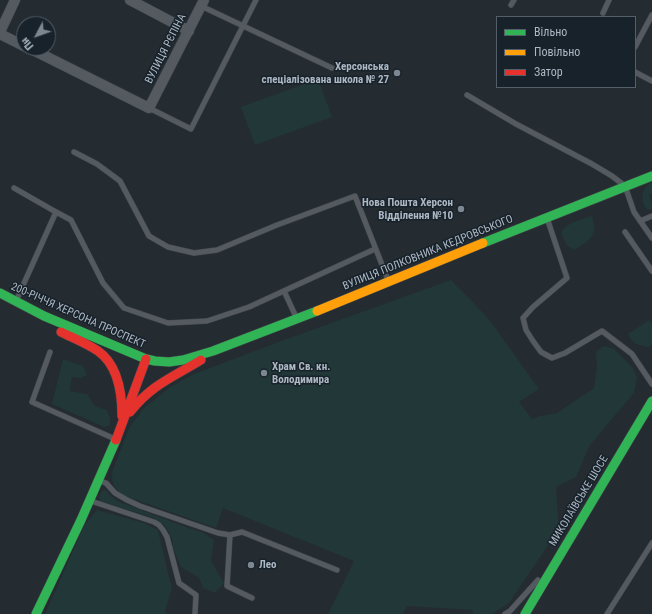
<!DOCTYPE html>
<meta charset="utf-8">
<style>
body{margin:0}
#map{position:relative;width:652px;height:614px;overflow:hidden;background:#242b31;font-family:"Roboto Condensed",sans-serif}
canvas{display:block}
.legend{position:absolute;left:496px;top:16px;width:140px;height:72px;box-sizing:border-box;background:#18222b;border:1px solid #535e68;margin:0;padding:5px 7px;list-style:none;font-size:12px;color:#acb8c4}
.legend li{display:flex;align-items:center;gap:8px;height:20px}
.legend b{width:20px;border:1px solid #535e68}
.north{position:absolute;left:16px;top:16px;width:40px;height:40px;box-sizing:border-box;background:#18222b;border:1px solid #535e68;border-radius:50%;rotate:229deg;font-size:11px;font-weight:700;line-height:16px;text-align:center;color:#acb8c4}
.north::after{content:'';display:block;margin:auto;width:14px;height:18px;background:#7c8791;clip-path:polygon(50% 0,100% 100%,50% 72%,0 100%)}
</style>
<div id="map">
<canvas width="652" height="614"></canvas>
<ul class="legend">
<li><b style="height:5px;background:#30b455"></b>Вільно</li>
<li><b style="height:5px;background:#ff9f0a"></b>Повільно</li>
<li><b style="height:5px;background:#e5322d"></b>Затор</li>
</ul>
<div class="north">Пн</div>
</div>
<script>
const g = document.querySelector('canvas').getContext('2d');
g.lineJoin = 'round';
function fillPath(path, color) { g.fillStyle = color; g.fill(path, 'evenodd'); }
function strokePath(path, color, width, dash) { g.strokeStyle = color; g.lineWidth = width; g.lineCap = dash ? 'butt' : 'round'; g.setLineDash(dash || []); g.stroke(path); }
function label(font, color, halo, rows, align = 'center') {
  g.font = font + ' "Roboto Condensed",sans-serif'; g.lineWidth = 3; g.setLineDash([]); g.textBaseline = 'middle'; g.strokeStyle = halo; g.fillStyle = color; for (const [text, x, y, turn = 0] of rows) {
    g.save(); g.translate(x, y); g.rotate((+turn || 0) * Math.PI / 180); g.textAlign = isNaN(turn) ? turn : align; if (halo) g.strokeText(text, 0, 0); g.fillText(text, 0, 0); g.restore();
  }
}
fillPath(new Path2D(`
 M318 79 332 117 255 145 241 107Z
 M652 182V193L649 195 652 204V209L648 210C639 201 641 188 652 182Z
 M592 216C598 237 590 239 575 250 569 247 566 246 564 239 563 238 562 235 562 233 563 223 584 219 592 216Z
 M451 280 488 318 539 389 519 402 532 419 540 416 557 413 594 388 597 367 596 352 603 346 613 348 633 368 637 378 634 393 590 445 576 477 556 487 559 529 509 603 492 614H473L472 610 407 606 403 614H328L354 561 223 508 216 528 125 496C114 489 112 485 112 472L129 428 144 408 170 387 194 374 284 340Z
 M649 320 652 323V345L648 347C637 345 633 344 628 334Z
 M63 359 83 366 87 375 81 378 72 377 70 391 87 394 95 406 107 410 110 418V425L104 427 52 404Z
 M105 490 117 501 186 527 204 533 214 540 211 561 224 583 215 593 203 588 199 578 181 567 173 548V541L167 529 163 524 154 518 100 501 99 497 102 491Z
 M97 510 144 523 158 530 172 589 165 611 168 614H45L84 526Z`), '#223737');
const lane = new Path2D(`
 M511 5 514 0
 M201 6 332 68
 M603 13 609 0
 M635 47 652 15
 M635 72 652 81
 M467 95 516 124 592 164 612 176 625 186 634 212 652 238
 M149 108 191 129 256 0
 M74 152 97 164 120 181 149 236 168 247 194 253 217 250 277 225 355 196 388 280
 M14 188 56 212
 M547 218 567 278 533 307 523 318 526 330 533 341 541 352 552 358 565 353 602 331 632 354 652 384
 M640 221 652 216
 M625 232 652 271
 M284 291 297 319
 M16 301 56 212 71 220 103 283 124 308 168 323 207 321 249 307 375 249
 M50 352 32 402 115 439
 M100 481 106 483 115 493 127 500 140 506 218 533 230 535 242 532 337 570
 M91 501 154 522 159 525 163 530 167 537 179 583 196 595 195 614
 M230 535 227 586 252 598
 M505 614 510 611 538 580
 M607 614 652 543`);
const street = new Path2D(`
 M130 0 189 31
 M0 32 15 0
 M0 34 24 46
 M29 48 149 108 204 0`);
const fast = new Path2D(`
 M483 243 652 176
 M0 293 44 316 146 359 155 361 169 362 183 360 213 351 317 311
 M36 614 81 520 116 440
 M525 614 652 401`);
const slow = new Path2D(`
 M317 311 483 243`);
const jam = new Path2D(`
 M61 332C73 338 86 343 98 351 118 365 122 392 122 416
 M130 412C151 385 173 377 201 360
 M116 440 146 359`);
strokePath(lane, '#42474c', 6);
strokePath(street, '#42474c', 11);
strokePath(fast, '#42474c', 10);
strokePath(slow, '#42474c', 10);
strokePath(jam, '#42474c', 10);
strokePath(lane, '#545a60', 5);
strokePath(street, '#545a60', 10);
strokePath(fast, '#30b455', 9);
strokePath(slow, '#ff9f0a', 9);
strokePath(jam, '#e5322d', 9);
for (const [x, y, r, color] of [
 [397,73,4,"#7c8791"],
 [461,209,4,"#7c8791"],
 [264,373,4,"#7c8791"],
 [251,565,4,"#7c8791"]
]) { const dot = new Path2D(); dot.arc(x, y, r, 0, 2 * Math.PI); g.fillStyle = color; g.fill(dot); strokePath(dot, '#18222b', 1.5); }
label('11px', '#acb8c4', '#18222b', [
 ["ВУЛИЦЯ РЄПІНА",166,49,-63],
 ["ВУЛИЦЯ ПОЛКОВНИКА КЕДРОВСЬКОГО",428,253,-22],
 ["200-РІЧЧЯ ХЕРСОНА ПРОСПЕКТ",78,316,24],
 ["МИКОЛАЇВСЬКЕ ШОСЕ",579,501,-59]
]);
label('bold 11px', '#acb8c4', '#18222b', [
 ["Херсонська",389,67],
 ["спеціалізована школа № 27",389,80],
 ["Нова Пошта Херсон",453,203],
 ["Відділення №10",453,216],
 ["Храм Св. кн.",272,367,"left"],
 ["Володимира",272,380,"left"],
 ["Лео",259,565,"left"]
], 'right');
</script>
